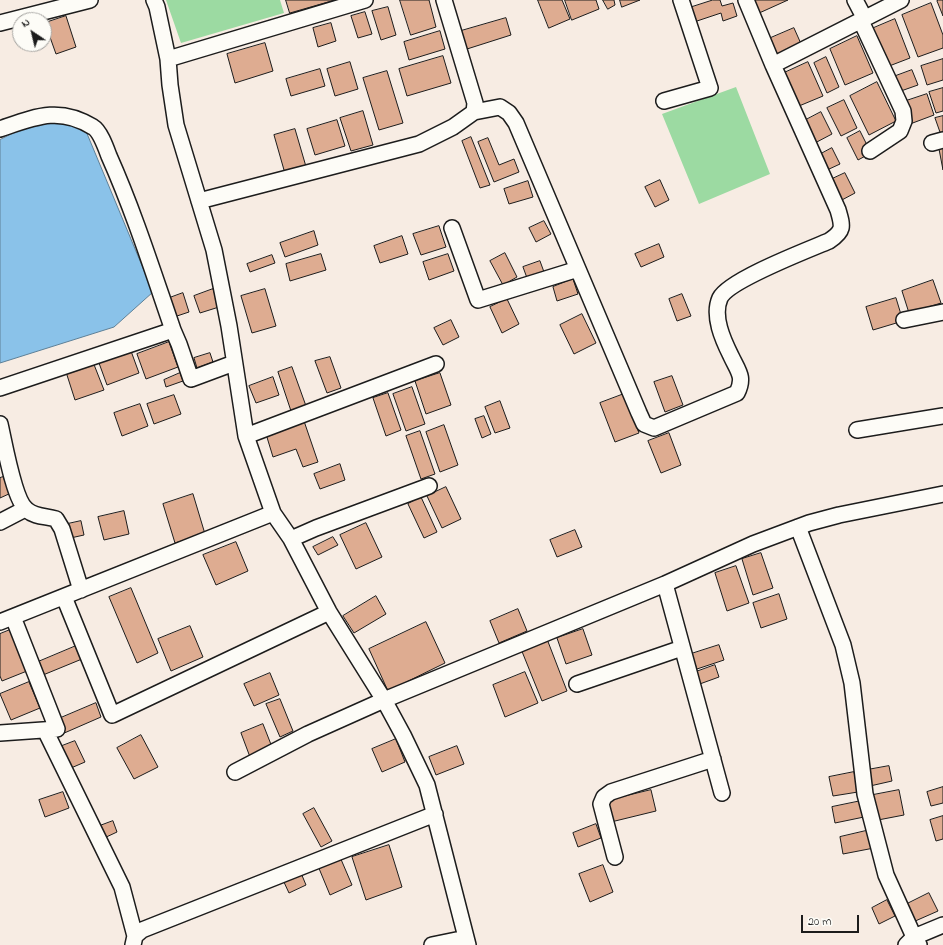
<!DOCTYPE html>
<style>
body{margin:0}
#map{position:relative;width:943px;height:945px;overflow:hidden;background:#f7ece3;font-family:"Indie Flower",sans-serif}
canvas{display:block}
.north{position:absolute;left:12px;top:12px;width:40px;height:40px;box-sizing:border-box;background:#fdfcf7;border:1px solid #a3a29f;border-radius:50%;rotate:325deg;font-size:11px;font-weight:700;line-height:16px;text-align:center;color:#1c1c1c}
.north::after{content:'';display:block;margin:auto;width:14px;height:18px;background:#1c1c1c;clip-path:polygon(50% 0,100% 100%,50% 72%,0 100%)}
.scale{position:absolute;left:801px;top:915px;width:58px;height:18px;box-sizing:border-box;border:2px solid #1c1c1c;border-top:0;padding-left:5px;font-size:12px;line-height:14px;white-space:nowrap;color:#1c1c1c;-webkit-text-stroke:3px #fdfcf7;paint-order:stroke}
</style>
<div id="map">
<canvas width="943" height="945"></canvas>
<div class="north">N</div>
<div class="scale">20 m</div>
</div>
<script>
const g = document.querySelector('canvas').getContext('2d');
g.lineJoin = 'round';
function fillPath(path, color) { g.fillStyle = color; g.fill(path, 'evenodd'); }
function strokePath(path, color, width, dash) { g.strokeStyle = color; g.lineWidth = width; g.lineCap = dash ? 'butt' : 'round'; g.setLineDash(dash || []); g.stroke(path); }
fillPath(new Path2D(`
 M166 0H280L284 13 181 43Z
 M736 87 770 174 699 204 662 114Z`), '#9cdaa2');
const water = new Path2D(`
 M38 121 83 124 153 292 114 327 0 363V140Z`);
fillPath(water, '#8ac2e9');
strokePath(water, '#5e8097', 1);
const building = new Path2D(`
 M286 0H335L290 13Z
 M400 0H429L436 27 411 35Z
 M538 0H562L570 19 549 28Z
 M565 0H596L599 9 572 20Z
 M603 0H614L615 5 608 9Z
 M620 0H640L622 7Z
 M713 0H720L722 6 733 3 737 16 723 21 721 13 694 22 689 8Z
 M751 0H788L757 14Z
 M939 0H943V16L937 1Z
 M931 3 943 35V48L918 57 902 15Z
 M388 7 396 35 381 40 372 11Z
 M365 12 372 34 358 38 351 16Z
 M66 16 76 47 56 54 45 23Z
 M506 18 511 35 467 49 461 31Z
 M895 19 910 58 884 68 869 30Z
 M331 23 336 41 318 47 313 28Z
 M794 28 802 46 774 58 766 40Z
 M440 31 445 49 409 60 404 42Z
 M857 36 873 73 845 85 830 49Z
 M265 43 273 71 235 83 227 54Z
 M443 56 451 83 407 96 399 69Z
 M826 57 839 87 827 93 814 63Z
 M943 59V80L927 85 921 66Z
 M350 62 358 89 335 96 327 69Z
 M808 62 823 96 799 106 784 73Z
 M320 69 325 86 291 96 286 79Z
 M912 70 918 85 898 92 893 77Z
 M387 71 403 123 379 130 363 78Z
 M877 82 896 121 869 135 850 96Z
 M943 88V111L936 113 929 92Z
 M927 94 934 115 910 124 903 102Z
 M844 100 857 128 841 136 827 108Z
 M363 111 373 145 351 151 340 118Z
 M821 112 832 134 813 144 802 122Z
 M943 116V134L941 135 935 118Z
 M337 120 345 146 315 155 307 129Z
 M295 129 307 170 286 177 274 135Z
 M860 131 871 153 858 160 847 138Z
 M471 137 490 185 480 188 462 141Z
 M488 138 499 165 514 159 519 172 494 182 478 142Z
 M832 148 840 164 827 170 819 155Z
 M943 148V170L939 149Z
 M845 173 855 193 840 201 830 180Z
 M660 180 669 200 655 207 645 187Z
 M528 181 533 197 509 204 504 189Z
 M544 221 551 234 536 242 529 228Z
 M439 226 446 247 421 255 413 234Z
 M314 231 318 245 285 257 280 243Z
 M402 236 408 254 380 263 374 246Z
 M659 244 664 257 641 267 635 254Z
 M505 253 517 277 503 285 490 261Z
 M321 254 326 270 290 281 286 264Z
 M448 254 454 271 429 280 423 262Z
 M272 255 275 263 250 272 247 264Z
 M540 261 544 272 527 278 523 267Z
 M573 279 578 294 557 301 553 287Z
 M933 280 941 303 909 313 902 291Z
 M213 289 219 307 200 313 194 296Z
 M265 289 276 326 252 333 241 296Z
 M183 293 189 312 171 318 164 300Z
 M682 294 691 316 677 321 669 299Z
 M896 298 903 321 873 330 866 307Z
 M507 299 519 324 502 333 490 307Z
 M582 314 596 343 574 354 560 325Z
 M451 320 459 337 443 345 434 328Z
 M169 342 178 367 146 379 137 354Z
 M131 351 139 373 107 385 99 363Z
 M210 353 213 362 197 368 194 358Z
 M330 357 341 388 327 393 315 361Z
 M93 362 104 390 75 400 66 372Z
 M292 367 306 406 291 411 278 372Z
 M180 373 183 381 166 387 164 380Z
 M440 373 451 405 426 414 415 381Z
 M672 376 683 405 665 412 654 382Z
 M273 377 279 395 256 403 249 386Z
 M412 387 425 424 406 431 393 394Z
 M388 393 401 430 386 436 373 398Z
 M624 394 639 433 615 442 600 403Z
 M174 395 181 414 154 424 147 404Z
 M500 401 510 428 495 433 485 407Z
 M140 404 148 426 122 436 114 413Z
 M484 416 491 434 482 438 475 419Z
 M304 421 318 462 303 467 296 449 273 457 266 434Z
 M444 425 458 465 440 472 426 432Z
 M420 431 435 474 421 479 406 436Z
 M669 433 681 465 661 473 648 441Z
 M340 464 345 480 320 489 314 474Z
 M3 477 11 493 0 498V478Z
 M446 487 461 519 442 528 427 496Z
 M193 494 205 534 175 543 163 504Z
 M421 497 437 532 424 538 408 504Z
 M124 511 129 534 104 540 98 517Z
 M81 521 84 535 66 539 63 525Z
 M366 523 382 557 356 569 340 535Z
 M575 530 582 547 557 557 550 540Z
 M333 537 338 545 318 555 313 547Z
 M236 542 248 571 216 585 203 555Z
 M761 553 773 588 753 595 742 559Z
 M736 566 749 603 727 611 715 573Z
 M131 588 158 653 137 663 109 597Z
 M779 594 787 619 761 628 753 603Z
 M376 596 386 614 354 633 343 616Z
 M518 609 527 631 499 643 490 621Z
 M426 622 445 663 388 691 369 649Z
 M190 626 203 657 171 671 158 639Z
 M583 629 592 655 566 664 557 638Z
 M10 630 27 671 2 681 0 676V634Z
 M547 639 567 691 542 701 521 649Z
 M719 645 724 660 697 669 691 654Z
 M76 646 82 659 43 675 38 662Z
 M715 665 719 677 697 685 693 673Z
 M525 672 538 703 505 717 493 685Z
 M270 673 279 695 254 706 244 684Z
 M29 682 40 708 11 720 0 694Z
 M280 699 293 731 280 737 266 704Z
 M96 703 101 717 62 734 56 720Z
 M263 724 272 747 250 757 241 733Z
 M141 735 158 767 134 779 117 748Z
 M396 739 405 762 382 772 372 749Z
 M75 741 85 762 71 768 62 746Z
 M457 746 464 764 436 775 429 757Z
 M889 766 892 781 870 786 867 770Z
 M854 772 858 792 833 796 829 777Z
 M943 787V803L931 806 927 792Z
 M651 790 656 811 611 822 606 801Z
 M899 790 904 815 878 820 873 795Z
 M63 792 69 808 45 817 39 800Z
 M861 801 864 817 835 823 832 807Z
 M314 808 332 841 321 847 303 814Z
 M943 816V839L936 841 930 820Z
 M113 821 117 832 102 839 97 827Z
 M596 824 601 838 578 847 573 833Z
 M870 830 874 848 843 854 840 837Z
 M389 845 402 887 366 900 352 857Z
 M340 857 352 885 330 895 318 866Z
 M603 865 613 892 590 902 579 874Z
 M301 873 306 885 289 893 283 880Z
 M929 893 938 911 913 922 905 905Z
 M887 900 895 916 879 924 872 908Z`);
fillPath(building, '#deac91');
strokePath(building, '#1c1c1c', 1);
const minor = new Path2D(`
 M154 0 157 7 168 59 170 85 176 125 214 250 229 326 246 436 273 513 291 539 329 612 384 700 403 735 427 785 468 945
 M855 0 865 19
 M861 21 903 111 904 121 900 131 870 151
 M0 23 90 0
 M168 59 365 0
 M773 65 901 0
 M664 101 710 88 681 0
 M474 112 500 107 509 113 516 123 639 413 644 424 654 428 737 393C745 377 738 371 731 356 723 340 712 316 720 298 729 280 808 250 829 241 844 231 843 227 838 210L773 65 746 0
 M0 129C35 117 59 106 93 127 100 131 106 148 109 156 134 212 153 272 173 330L0 388
 M932 143 943 140
 M199 201 419 144 453 127 474 112 475 103 444 0
 M452 228 478 300 578 269
 M904 320 943 312
 M173 330 179 344 191 379 234 363
 M0 424C4 441 14 501 27 510 35 517 46 516 56 519L62 529 81 590
 M857 430 943 416
 M246 436 436 364
 M0 522 25 509
 M798 527 843 645 852 683 865 794 886 875 914 937 919 945
 M291 539 316 528 429 486
 M665 584 722 793
 M64 597 112 715 329 612
 M0 622 273 513
 M577 684 682 648
 M45 730 122 887 135 936
 M0 733 57 729 13 617
 M235 772 308 734 384 700 665 584 753 544 809 523 839 515 943 494
 M615 857 601 804 604 797 611 792 713 759
 M133 945 135 936 142 930 435 814
 M432 945 466 938
 M906 945 914 937 943 925`);
strokePath(minor, '#1c1c1c', 18);
strokePath(minor, '#fdfcf7', 15);
</script>
